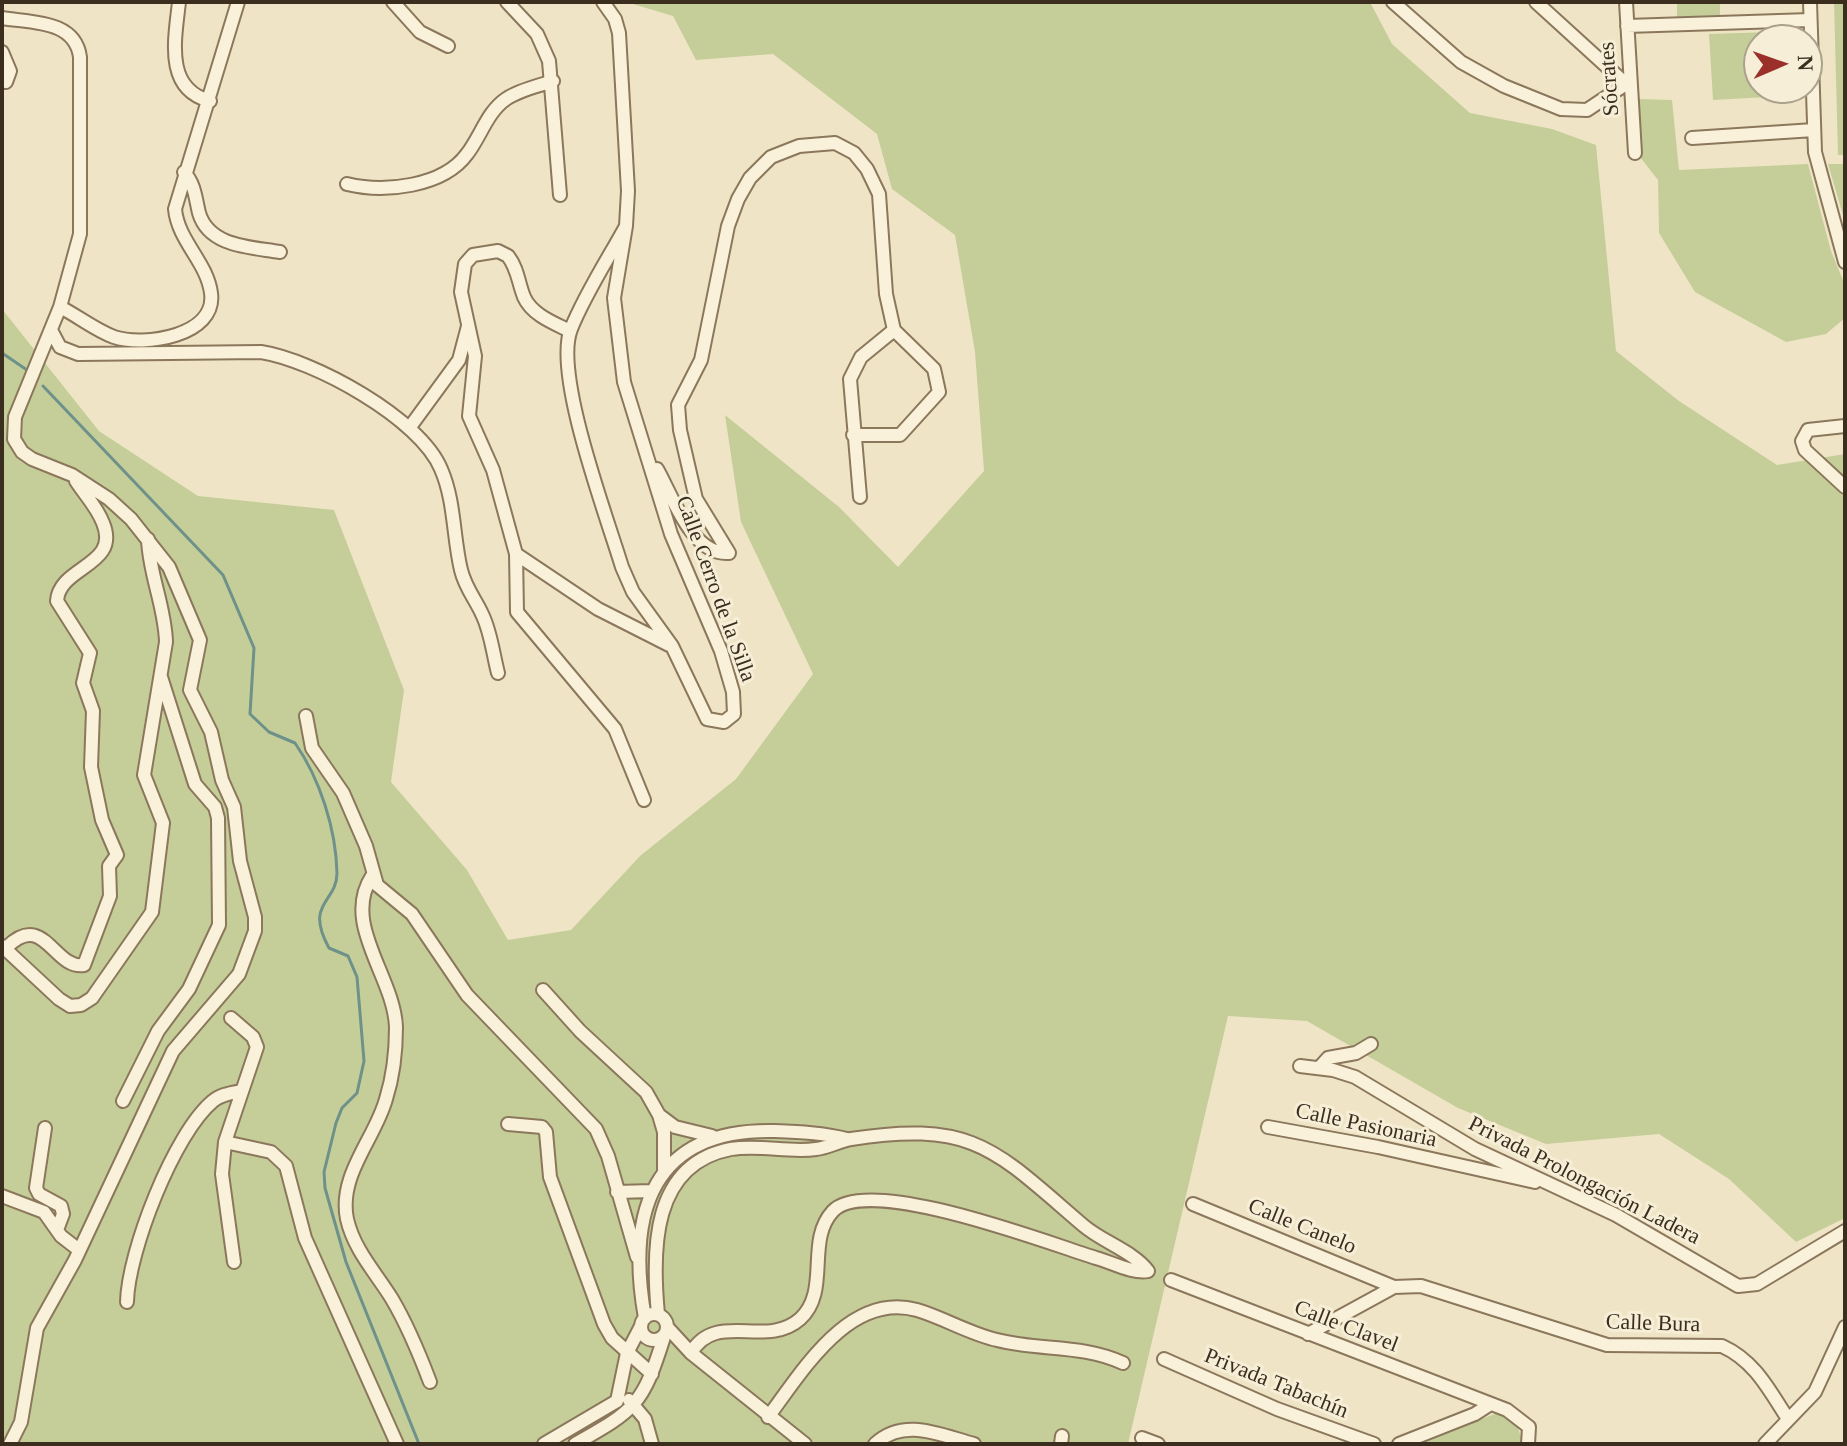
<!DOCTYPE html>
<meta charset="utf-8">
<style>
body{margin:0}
#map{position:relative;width:1847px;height:1446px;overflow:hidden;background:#efe5c6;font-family:"Times New Roman",serif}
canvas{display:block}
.frame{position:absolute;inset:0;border:4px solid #3b2e1f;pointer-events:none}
.north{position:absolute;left:1743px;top:24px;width:80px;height:80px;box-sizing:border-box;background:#f6eed6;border:2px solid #aba18d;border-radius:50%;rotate:88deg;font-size:22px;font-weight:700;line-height:32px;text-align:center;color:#3b2e1f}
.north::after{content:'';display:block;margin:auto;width:28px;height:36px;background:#9b2f2a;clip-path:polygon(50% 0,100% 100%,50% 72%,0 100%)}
</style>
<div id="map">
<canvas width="1847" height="1446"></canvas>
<div class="frame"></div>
<div class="north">N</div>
</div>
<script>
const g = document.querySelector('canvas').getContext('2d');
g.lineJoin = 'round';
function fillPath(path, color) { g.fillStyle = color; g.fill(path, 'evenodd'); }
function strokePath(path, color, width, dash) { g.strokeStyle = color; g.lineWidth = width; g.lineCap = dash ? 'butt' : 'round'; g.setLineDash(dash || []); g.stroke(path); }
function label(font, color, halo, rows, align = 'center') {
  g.font = font + ' "Times New Roman",serif'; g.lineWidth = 6; g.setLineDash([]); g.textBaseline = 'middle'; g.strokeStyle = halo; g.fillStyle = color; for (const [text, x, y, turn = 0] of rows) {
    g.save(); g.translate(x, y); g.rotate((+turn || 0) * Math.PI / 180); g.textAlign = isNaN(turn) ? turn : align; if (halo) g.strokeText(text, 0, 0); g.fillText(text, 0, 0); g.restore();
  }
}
fillPath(new Path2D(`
 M626 2H1370L1392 44 1470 113 1552 129 1596 145 1616 351 1679 401 1777 465 1845 454V1218L1796 1242 1729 1179 1659 1134 1546 1144 1458 1108 1307 1021 1228 1016 1128 1444H2V309L99 431 198 496 334 510 404 690 391 782 467 870 508 940 571 930 640 856 736 779 813 674 741 522 725 415 839 507 898 567 984 471 975 352 955 235 892 189 877 134 773 54 696 60 673 16Z
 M1677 2H1720V15L1677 17Z
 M1834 2H1845V155H1838Z
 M1800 31 1801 40H1759V88H1803L1804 95 1713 100 1709 34Z
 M1639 99 1672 100 1679 170 1808 164 1831 251 1845 285V318L1826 334 1786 342 1695 292 1659 233 1658 180 1640 157Z
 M1828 164H1845V222Z
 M1497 1413 1516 1421 1523 1444H1419Z`), '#c5ce99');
strokePath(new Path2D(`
 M2 353 27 370
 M43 386 223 575 254 648 250 714 269 732 295 743C320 779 336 829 337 873 337 903 304 902 329 948L348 956 357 977 364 1061 357 1093 342 1108 336 1123 324 1172 325 1188 346 1262 419 1444`), '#6e918a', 3);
const minor = new Path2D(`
 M179 2C175 39 164 89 210 101
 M393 2 420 32 448 46
 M507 2 537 34 549 61 560 195
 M603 2 615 19 619 33 628 191 626 226 614 298 624 382 671 534 721 651 733 692 734 714 724 722 707 719 672 646 633 592 622 567C607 517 553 374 571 329 585 294 608 259 626 226
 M1393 2 1461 62 1504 86 1561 109 1587 110 1626 84
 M1536 2 1626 84H1630
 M1626 2 1635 153
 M1810 2 1815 152 1845 262
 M2 18C32 23 75 20 80 57V234L60 307 15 417 14 439 22 452 32 459 72 475 109 499 131 519 169 567 200 640 190 690 211 732 222 780 234 807 240 861 255 917V931L239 974 173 1051 75 1260 37 1328 21 1422 10 1444
 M1627 26 1810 20
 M2 52 10 71 6 82
 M1692 138 1814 130
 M184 172C195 185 195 196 199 213 209 247 251 247 280 252
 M347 184C384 193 443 187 467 154 481 136 487 112 506 99 519 90 538 86 553 81
 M60 307C78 316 95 330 114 337 144 347 217 336 211 293 207 262 178 241 175 209L238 2
 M51 330 60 347 78 354 261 352C313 360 420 418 441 469 455 501 453 537 461 570 465 587 475 599 482 614 491 632 493 654 498 673
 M570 331C554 323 532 315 524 297 518 282 518 269 508 256L498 251 473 255 465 264 461 292 475 356 469 416 493 470 516 554 598 609 669 645
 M1845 426 1808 430 1802 441 1805 450 1845 487
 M410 427 459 360 468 326
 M853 435H900L939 392 934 369 894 330
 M657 469C672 495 692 556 729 553L696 499 680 430 678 405 701 360 728 226 738 199 750 178 771 157 799 146 835 143 854 153 867 169 879 194 886 294 894 330 861 357 850 379 860 497
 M516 554 517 612 615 729 644 800
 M306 716 312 748 343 793 366 846 377 885 412 914 467 995 596 1129 608 1156 637 1257
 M372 876C341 924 394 976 396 1027 396 1049 393 1077 386 1099 375 1139 338 1175 347 1219 354 1250 376 1273 392 1299 408 1326 419 1353 430 1382
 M2 946 59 999 70 1006 81 1005 92 998 152 912 163 823 144 775 166 642C165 606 149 574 148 539
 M7 947C44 910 54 970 84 965L110 896 109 866 117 855 102 820 91 767 93 711 83 683 90 653 57 601C59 566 121 566 103 523 97 507 85 495 76 481
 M543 990 580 1031 646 1092 659 1115 664 1132V1172
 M231 1018 253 1037 257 1047 225 1142 222 1174 234 1262
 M1300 1066 1333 1070 1355 1077 1475 1149 1616 1215 1738 1286 1757 1284 1845 1231
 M1319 1068 1328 1058 1356 1053 1371 1044
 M123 1101 158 1031 189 989 219 925 218 818 215 807 195 784 161 677
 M659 1115 675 1127 712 1136
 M508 1124 542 1127 546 1132 550 1177 604 1324 612 1338 652 1374
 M1268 1127 1378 1147 1535 1182
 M45 1128 36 1188 39 1194 61 1206 63 1214 57 1230
 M225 1142 271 1152 286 1166 305 1238 397 1444
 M617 1192 652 1191
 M2 1196 44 1212 61 1236 79 1250
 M1193 1204 1394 1287
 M1171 1280 1507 1410 1529 1427 1528 1444
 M127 1302C128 1252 174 1133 213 1101 221 1094 232 1093 242 1091
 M641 1327a13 13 0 1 1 26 0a13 13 0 1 1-26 0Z
 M658 1314C652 1251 651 1164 731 1149 760 1144 788 1153 816 1149 828 1148 839 1141 851 1139 975 1120 995 1150 1084 1226 1103 1242 1134 1252 1148 1271
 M645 1318C626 1212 652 1128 775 1131 800 1132 823 1133 847 1139
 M668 1328 691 1353 805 1444
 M1308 1334 1394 1287 1421 1286 1607 1345 1722 1346C1755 1361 1769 1390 1788 1419
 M691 1353C715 1310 766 1349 800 1319 831 1291 805 1241 833 1211 868 1174 1048 1243 1096 1258 1111 1262 1133 1274 1148 1271
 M1164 1359 1277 1409 1374 1444
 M629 1400 645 1419 652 1444
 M768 1417C802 1372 849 1291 917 1310 944 1318 970 1334 997 1340 1040 1351 1082 1344 1123 1363
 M1142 1438 1158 1444
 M544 1444 617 1401 627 1353 641 1326
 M575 1444C636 1410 643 1404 664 1337
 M875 1444C904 1417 940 1435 974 1444
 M1061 1444 1062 1436
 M1399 1444 1475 1414 1489 1405
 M1765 1444 1815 1392 1845 1327`);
strokePath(minor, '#8b775b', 16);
strokePath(minor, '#f9f1da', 12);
label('22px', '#3b2e1f', '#f6eed6', [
 ["Sócrates",1610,79,-94],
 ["Calle Cerro de la Silla",715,589,70],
 ["Calle Pasionaria",1366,1126,12],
 ["Privada Prolongación Ladera",1584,1181,27],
 ["Calle Canelo",1302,1227,22],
 ["Calle Bura",1653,1324,2],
 ["Calle Clavel",1346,1327,21],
 ["Privada Tabachín",1276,1384,22]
]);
</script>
